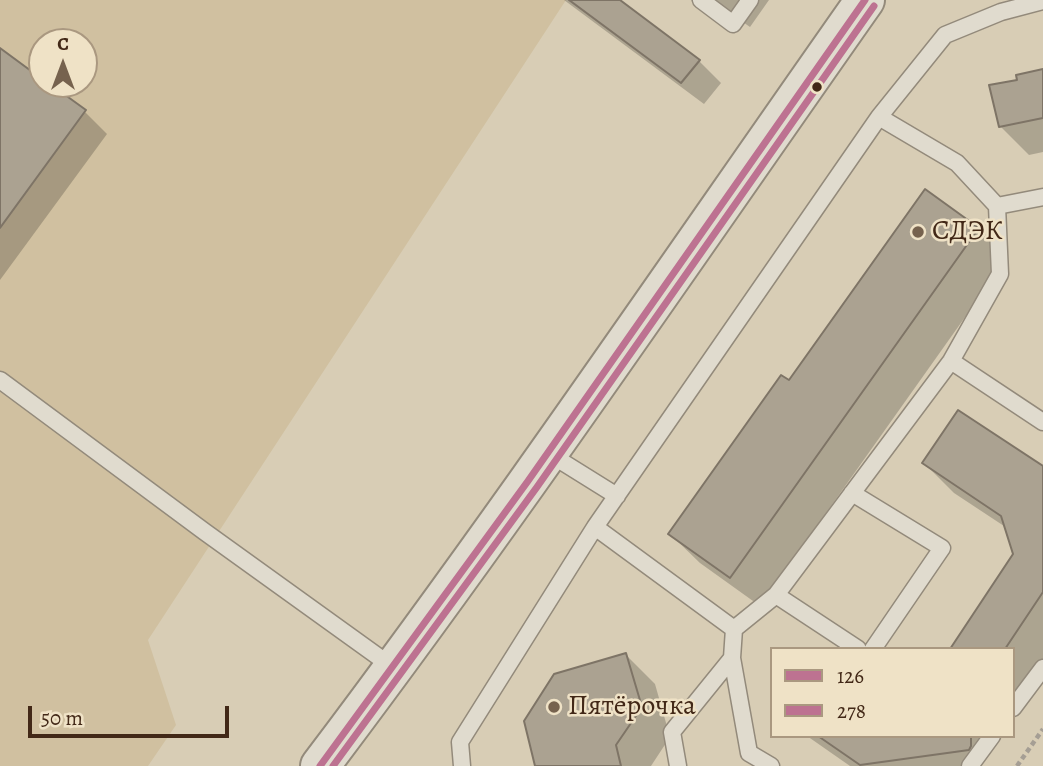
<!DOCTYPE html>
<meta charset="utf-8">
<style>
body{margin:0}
#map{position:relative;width:1043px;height:766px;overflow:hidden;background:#d8cdb5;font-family:Alegreya,serif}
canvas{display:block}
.legend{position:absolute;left:770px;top:647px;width:245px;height:91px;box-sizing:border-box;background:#efe2c6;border:2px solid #aa9880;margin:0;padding:9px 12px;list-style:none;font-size:21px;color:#422817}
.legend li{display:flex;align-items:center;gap:14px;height:35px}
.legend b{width:35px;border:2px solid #aa9880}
.north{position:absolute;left:28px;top:28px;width:70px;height:70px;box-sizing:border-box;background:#efe2c6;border:2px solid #aa9880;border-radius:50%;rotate:0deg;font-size:19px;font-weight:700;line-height:28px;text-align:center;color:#422817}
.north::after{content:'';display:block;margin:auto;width:24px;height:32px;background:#76624e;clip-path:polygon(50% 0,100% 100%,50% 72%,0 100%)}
.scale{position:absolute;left:28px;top:706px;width:201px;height:32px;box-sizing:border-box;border:4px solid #422817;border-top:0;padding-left:9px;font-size:21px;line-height:24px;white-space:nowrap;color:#422817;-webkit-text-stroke:5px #efe2c6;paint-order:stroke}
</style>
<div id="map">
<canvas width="1043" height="766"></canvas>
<ul class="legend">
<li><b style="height:9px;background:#bd7291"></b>126</li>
<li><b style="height:9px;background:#bd7291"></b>278</li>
</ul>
<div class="north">С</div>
<div class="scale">50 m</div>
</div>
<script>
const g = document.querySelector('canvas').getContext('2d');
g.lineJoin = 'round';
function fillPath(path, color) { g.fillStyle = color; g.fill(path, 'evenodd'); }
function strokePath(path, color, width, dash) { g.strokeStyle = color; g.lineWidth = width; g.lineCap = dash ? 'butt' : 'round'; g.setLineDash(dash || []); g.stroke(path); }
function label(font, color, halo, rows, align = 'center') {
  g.font = font + ' Alegreya,serif'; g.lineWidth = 5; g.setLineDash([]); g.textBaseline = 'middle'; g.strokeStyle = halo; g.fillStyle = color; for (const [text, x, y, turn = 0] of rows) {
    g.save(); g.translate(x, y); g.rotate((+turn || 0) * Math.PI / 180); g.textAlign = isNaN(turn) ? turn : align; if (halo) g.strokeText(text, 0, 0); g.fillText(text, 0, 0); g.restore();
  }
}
fillPath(new Path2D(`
 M0 0H566L148 640 176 725 148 766H0ZM42 42H84V84H42Z`), '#d0c0a0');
fillPath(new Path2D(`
 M564 0H617L699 61 721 83 704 104Z
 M691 0H769L750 27 727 11 715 17Z
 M0 50 42 81V84H47L85 112 107 134 0 280Z
 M1043 71V152L1029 155 1000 126 1020 81Z
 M978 229 1007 258 760 606 700 563 670 534Z
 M924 463 1043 468V665L1013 710V649H952L1015 554 1007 528 954 493Z
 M626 655 655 684 670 737 651 766H537Z
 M807 736H996L977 766H850Z`), '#0003');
const building = new Path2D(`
 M569 0H620L700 60 681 83Z
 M0 48 42 79V84H50L86 110 0 228Z
 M1043 69V118L999 127 989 85 1017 80 1016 75Z
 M925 189 979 228 730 578 668 534 781 375 789 380Z
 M958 410 1043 466V592L1005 649H950L1013 554 1001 516 922 463Z
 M626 653 642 707 616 745 621 766H535L524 721 554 674Z
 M818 736H971V746L969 750 860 765Z`);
fillPath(building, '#aba291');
strokePath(building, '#7e7466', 2);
const service = new Path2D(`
 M701 0 733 24 750 0
 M879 117 957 163 997 206
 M951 361 1043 422
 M0 380 205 532 394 668
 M548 453 617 496
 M852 493 942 548 873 649
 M595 527 879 117 945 35 1001 12 1043 1
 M776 595 858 649
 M732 658 749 753 771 766
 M1013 708 1043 668
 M462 766 460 742 595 527 734 629
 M678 766 672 732 732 658 734 629 776 595 951 361 1000 274 997 206 1043 197
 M970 766 992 736`);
const tertiary = new Path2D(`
 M320 766C509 516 685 256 865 0`);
strokePath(service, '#938a7b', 19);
strokePath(tertiary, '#938a7b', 42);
strokePath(new Path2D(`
 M1017 766 1043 729`), '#a59e94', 4.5, [5, 3.5]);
strokePath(service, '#e0dbce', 16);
strokePath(tertiary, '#e0dbce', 38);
strokePath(new Path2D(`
 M320 766 528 481 865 0`), '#bd7291', 7);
strokePath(new Path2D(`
 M333 766 537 487 874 6`), '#bd7291', 7);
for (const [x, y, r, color] of [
 [817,87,6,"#422817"],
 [918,232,7,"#76624e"],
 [554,707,7,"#76624e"]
]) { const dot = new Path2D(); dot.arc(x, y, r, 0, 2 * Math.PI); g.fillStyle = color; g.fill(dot); strokePath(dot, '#efe2c6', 2.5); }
label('28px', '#422817', '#efe2c6', [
 ["СДЭК",932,232],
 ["Пятёрочка",568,707]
], 'left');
</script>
